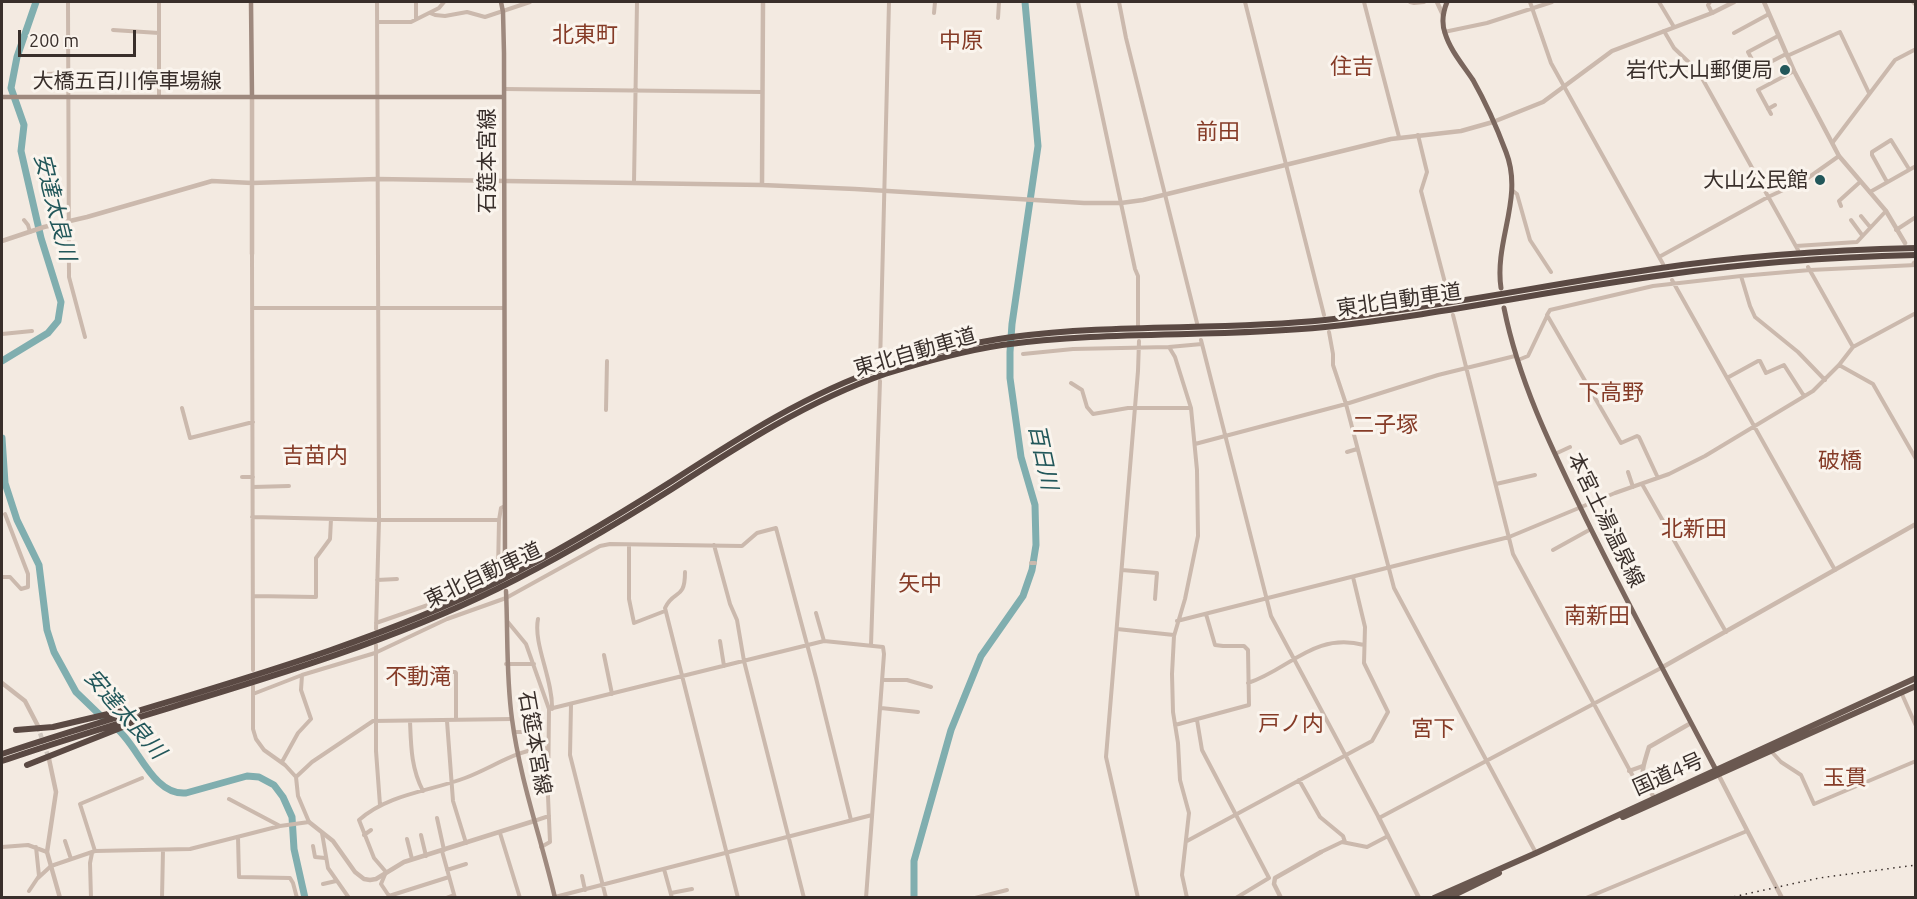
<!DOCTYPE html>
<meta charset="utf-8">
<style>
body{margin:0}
#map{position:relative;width:1917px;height:899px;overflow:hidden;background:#f3eae1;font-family:Ubuntu,sans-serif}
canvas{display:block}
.frame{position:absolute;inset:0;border:3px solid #392f2b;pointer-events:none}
.scale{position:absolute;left:18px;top:30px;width:118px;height:27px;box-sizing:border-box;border:3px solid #392f2b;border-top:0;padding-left:8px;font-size:18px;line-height:21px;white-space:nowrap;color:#392f2b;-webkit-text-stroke:4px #faf4ed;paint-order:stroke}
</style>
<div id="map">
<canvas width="1917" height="899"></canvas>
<div class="frame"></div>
<div class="scale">200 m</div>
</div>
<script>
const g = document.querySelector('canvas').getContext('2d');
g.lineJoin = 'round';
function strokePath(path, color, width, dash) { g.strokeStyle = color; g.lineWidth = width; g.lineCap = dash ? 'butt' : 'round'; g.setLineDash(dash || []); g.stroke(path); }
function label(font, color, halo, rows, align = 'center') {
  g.font = font + ' Ubuntu,"Noto Sans JP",sans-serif'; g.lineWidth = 6; g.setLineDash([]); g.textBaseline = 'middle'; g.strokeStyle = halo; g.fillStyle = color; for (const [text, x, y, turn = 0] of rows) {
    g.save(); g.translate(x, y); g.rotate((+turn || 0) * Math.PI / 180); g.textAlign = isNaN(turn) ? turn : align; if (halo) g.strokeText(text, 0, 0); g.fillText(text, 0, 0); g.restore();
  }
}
strokePath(new Path2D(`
 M2 361 48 333 58 321 61 302 41 238 21 151 24 125 11 88 17 57 36 2
 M2 438 5 483 17 520 39 565 47 630 54 652 76 692 103 718
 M115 727C138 744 152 796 186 793L247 776 259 777 274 785 283 797 292 817 294 849 305 898
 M914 898V861L951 730 981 656 1023 596 1032 570 1036 545 1035 505 1021 457 1010 378V352L1012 324 1038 146 1025 2`), '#80aeaf', 7);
strokePath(new Path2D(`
 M38 727 49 759`), '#cec5bd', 4.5, [4.5, 2]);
strokePath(new Path2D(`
 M68 2 69 277 85 337
 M416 2V19
 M1078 2 1135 269 1138 276V326
 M1119 2 1126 38 1197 323
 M1245 2 1324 315
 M1364 2 1399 137
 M1410 2 1414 3 1424 2
 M1530 2 1551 63 1663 264
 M1659 2 1674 27
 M1710 2 1708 5 1712 13
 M1913 2 1916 5
 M430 13 435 15 445 16 467 12 485 17 530 2
 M934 13 935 2
 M998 18 999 2
 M377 22H411L439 8 444 2
 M113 30 159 33
 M1664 31 1674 48 1698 71 1798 250
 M1444 32 1487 23 1552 2
 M1734 33 1769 14
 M1778 36 1748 52 1757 69 1786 54
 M1787 56 1840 32 1869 93
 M47 74 69 73
 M504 89 762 92
 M159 97V2
 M1768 109 1775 105
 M1771 114 1758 90 1794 71
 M1418 135 1427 172 1421 191 1449 298
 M1833 142 1895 60 1916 49
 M1887 182 1872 155V152L1891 140 1909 169
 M634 183 637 2
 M1513 191 1517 194 1530 240 1551 272
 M1870 192 1916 166
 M1841 206 1839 201 1860 182
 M1861 216 1870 227
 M24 220 28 225 30 232
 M1851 220 1862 235
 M1896 230 1916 217
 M1796 246 1857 242 1886 211
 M252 254 253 670
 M1659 257 1768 197 1805 180 1839 156
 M1808 267 1853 347
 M1741 276 1810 270 1916 265
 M1672 280 1835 570
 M252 308H504
 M1453 315 1513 554 1642 793
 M1329 332 1333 354V365L1346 404 1394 588 1536 853
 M2 334 32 331
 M1201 340 1271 616 1379 818 1661 668
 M1169 347 1202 344
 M1023 354 1073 349 1169 347 1175 357 1191 408 1197 470 1198 536 1185 599 1174 636 1172 674 1173 712 1178 743 1180 780 1189 813 1182 875 1187 898
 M1518 360 1528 356 1547 316
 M880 365 889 2
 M1839 365 1873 384 1916 459
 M1727 378 1758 361H1760L1766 373 1784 365 1804 396
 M1071 383 1082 390 1087 407 1093 414 1128 408H1191
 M182 408 190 438 253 422
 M606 410 607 361
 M1195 444 1346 404 1438 375 1515 356
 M1347 452 1357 449
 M1555 454 1570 447
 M1628 472 1633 487
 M242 477H253
 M1658 478 1639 437 1637 436 1621 443 1547 315 1550 310 1653 286 1741 276 1750 306 1755 317 1798 352 1825 380
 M1496 484 1535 475
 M1642 484 1726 632
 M253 487 289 486
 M252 517 379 520H499L501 508 505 506
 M629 545V599L634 623 665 611
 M714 545 730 604 737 620 744 661 804 898
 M1553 550 1591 529
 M1031 563H1035
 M1122 570 1157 573 1155 599
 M685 572C685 601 674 589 665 608L738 898
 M2 577H10L21 589 28 587V574L5 514
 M377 580 397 579
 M253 596 316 597V558L330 539 331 519
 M816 613 824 641
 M538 619C533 644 553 679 552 709
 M507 621 526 644 549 709 548 796 550 842 541 847
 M1177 621 1509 537 1615 493 1669 474 1705 456 1813 391 1839 365 1853 347 1916 313
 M376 623 428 605 498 571 499 520
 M376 629 379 520 377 2
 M1117 629 1174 635
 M720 641 724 666
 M376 645V751L380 805
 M871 645 880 381
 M604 655 612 694
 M506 664H534
 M433 671 455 672 456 673V720
 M883 680H907L931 687
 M1248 683C1290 669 1314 632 1364 645
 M1901 692 1916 726
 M253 694 302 675 375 653 447 619 506 598 600 546 610 544 742 546 757 533 776 528 816 678 851 820
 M571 705 570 755 606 898
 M881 708 918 712
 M549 709 824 641 883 647 884 654 866 898
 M1197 720 1202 750 1269 878 1236 898
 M410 721C411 746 411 768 423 791
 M447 721 453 801 466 843
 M1175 725 1249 705 1248 650 1244 646H1223L1215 645 1206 614
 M514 732H530
 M1770 750 1781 762 1801 775 1814 804 1916 761
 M282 762 298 733 311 719 301 690 302 675
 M1629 771 1643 766
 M296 777 312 762 373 721 512 719
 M1299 780 1320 817 1343 836 1345 842
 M229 799 280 826
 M437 818 444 850
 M534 821 549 816
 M322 833 328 868 349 898
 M500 833 520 898
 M364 835 371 830
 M421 835 426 856
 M238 837 239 877 290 878 293 883 297 898
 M407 839 412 859
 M65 841 71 859
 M1187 841 1372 741 1388 712 1364 663 1365 627 1353 577
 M313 846 315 857 325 858
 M2 847 28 845 47 852
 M95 851 80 804 142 778
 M442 851 455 898
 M1321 852 1342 842 1367 847 1388 836
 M664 869 672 898
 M447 870 466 864
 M582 876 585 890
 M449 877 389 896 381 884 386 872 374 858 359 820C388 794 431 791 465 778 492 768 519 748 548 748
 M38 878 51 866 95 851 190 849 280 826 309 822 298 796 296 777 285 765 264 750 256 739 253 729V686
 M323 884 336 881
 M29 891 39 876 36 847
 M671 893 692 889
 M555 897 872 815
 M91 898 90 863 92 853
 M162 898 163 850
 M446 898 454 895
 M975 898 1007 890
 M1138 898 1106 757 1138 371 1139 341
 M1586 898 1747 831`), '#cbb9ad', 4);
strokePath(new Path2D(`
 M1437 2 1443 15
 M1764 2 1794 71 1839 156 1886 211 1905 243
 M252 97V254
 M762 185 763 2
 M2 241 44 227 87 217 212 181 252 183 377 179 762 185 855 189 1084 203H1121L1143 200 1391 139 1461 131 1493 122 1543 102 1612 51 1712 13 1734 2
 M1914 263 1916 265
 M1661 668 1916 524
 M2 683 25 701 38 726
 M49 759 56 792 47 852 60 898
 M1717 772 1782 898
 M1654 798C1640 770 1640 777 1649 747L1691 723
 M1379 818 1419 898
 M309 822 333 841 355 872 364 879 370 880 376 879 404 862 534 821
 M1281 898 1274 884 1275 878 1321 852`), '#cbb9ad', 4.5);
strokePath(new Path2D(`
 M251 2 252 97
 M501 2 503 12 504 53 505 573
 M2 97H504
 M506 591C508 634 506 676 512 719 520 780 541 838 555 898`), '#9e897e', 4.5);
strokePath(new Path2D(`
 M1447 2C1443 12 1441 22 1445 33 1450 50 1463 65 1473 80 1486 103 1497 128 1506 152 1524 198 1494 241 1501 288
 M1504 308C1519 383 1553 451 1586 519 1628 604 1672 687 1716 770`), '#7a665d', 5);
strokePath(new Path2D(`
 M1623 817 1916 686
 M1434 898 1536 853 1916 678
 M1448 898 1499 873`), '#6a5850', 6);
strokePath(new Path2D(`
 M16 730 53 727 125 710
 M2 754C167 698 340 659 497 582 558 552 615 517 672 481 740 437 808 393 885 367 926 354 969 343 1012 337 1116 323 1221 331 1325 320 1435 308 1544 285 1654 269 1740 256 1828 250 1916 248
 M2 761C166 704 340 666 497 589 558 559 615 525 672 489 740 445 808 401 885 374 923 362 963 351 1002 345 1109 330 1218 338 1325 327 1439 315 1551 290 1664 275 1747 263 1831 257 1916 255
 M27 765 138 721`), '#5a4943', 6);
strokePath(new Path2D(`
 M1728 898 1819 878 1916 865`), '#392f2b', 1.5, [1.5, 4.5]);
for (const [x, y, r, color] of [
 [1785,70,6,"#22575a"],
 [1820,180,6,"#22575a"]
]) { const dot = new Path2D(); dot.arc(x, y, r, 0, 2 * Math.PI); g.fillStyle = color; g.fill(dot); strokePath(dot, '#faf4ed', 2); }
label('21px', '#392f2b', '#faf4ed', [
 ["岩代大山郵便局",1773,70],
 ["大山公民館",1808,180]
], 'right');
label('21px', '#392f2b', '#faf4ed', [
 ["大橋五百川停車場線",127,81],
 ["石筵本宮線",487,161,-90],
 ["東北自動車道",1399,300,-8],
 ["東北自動車道",915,352,-16],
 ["本宮土湯温泉線",1606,520,64],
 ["東北自動車道",483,575,-25],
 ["石筵本宮線",535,743,80],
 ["国道4号",1668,774,-24]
]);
label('22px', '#853b27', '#faf4ed', [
 ["北東町",585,35],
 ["中原",961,41],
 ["住吉",1352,67],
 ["前田",1218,132],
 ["下高野",1611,393],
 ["二子塚",1385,425],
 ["吉苗内",315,456],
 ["破橋",1840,461],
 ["北新田",1694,529],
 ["矢中",920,584],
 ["南新田",1597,616],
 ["不動滝",418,677],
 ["戸ノ内",1291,724],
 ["宮下",1433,729],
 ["玉貫",1845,778]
]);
label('italic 22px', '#22575a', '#faf4ed', [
 ["安達太良川",55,207,76],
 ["百日川",1043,457,78],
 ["安達太良川",125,714,49]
]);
</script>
